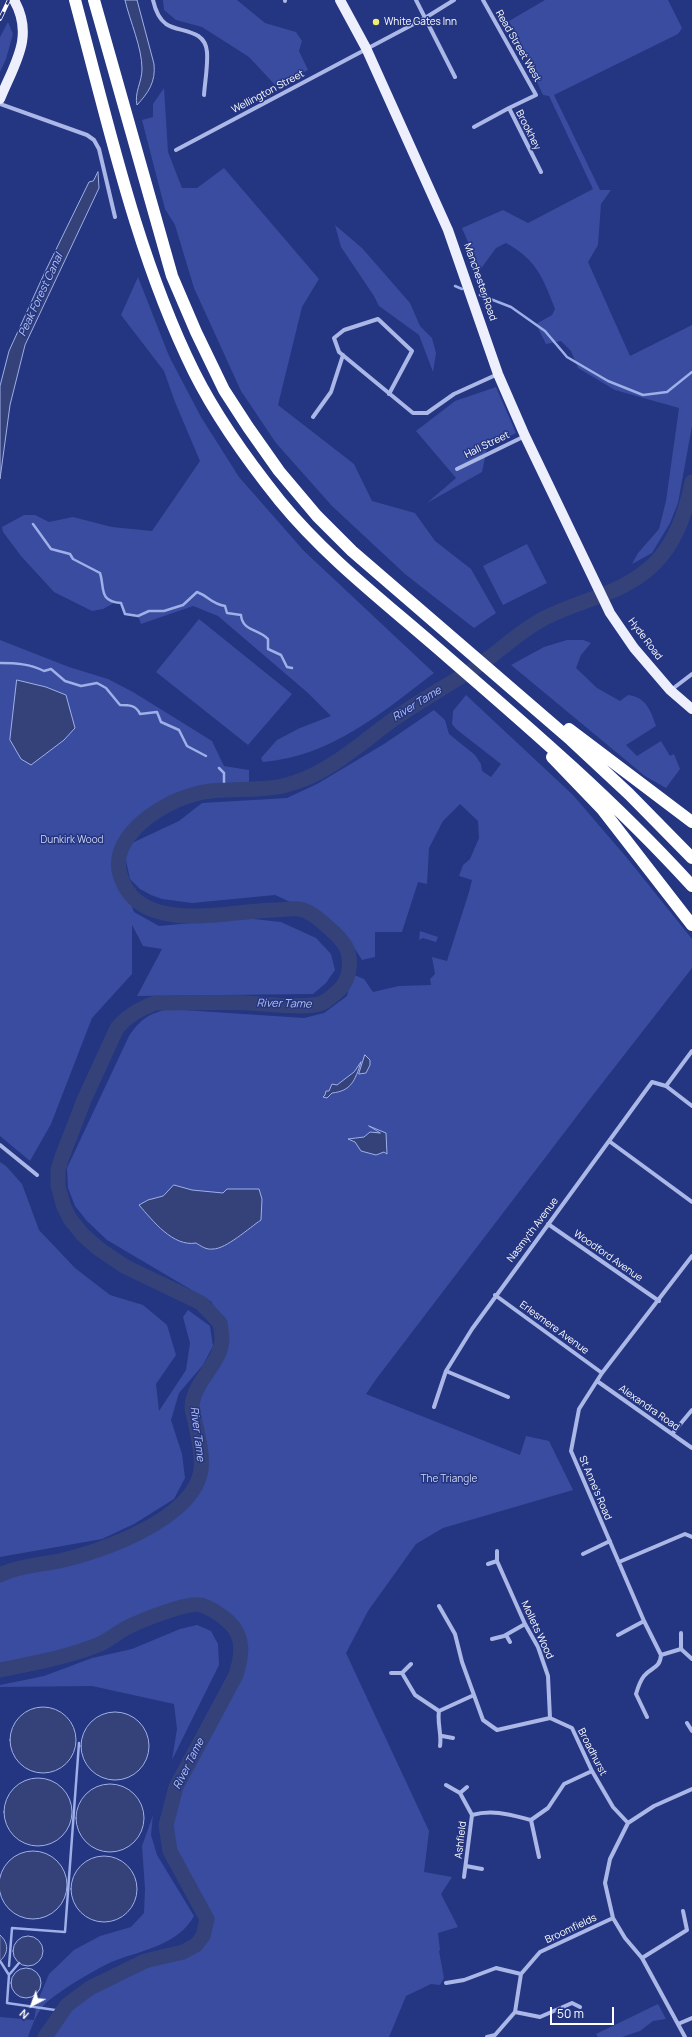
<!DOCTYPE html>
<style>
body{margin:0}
#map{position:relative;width:692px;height:2037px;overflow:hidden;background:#243581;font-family:Manrope,sans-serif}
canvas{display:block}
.north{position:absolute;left:12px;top:1985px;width:40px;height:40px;-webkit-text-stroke:3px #243581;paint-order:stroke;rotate:221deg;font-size:11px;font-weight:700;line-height:16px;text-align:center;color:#fff}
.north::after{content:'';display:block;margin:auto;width:14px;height:18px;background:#fff;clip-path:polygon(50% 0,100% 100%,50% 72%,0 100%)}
.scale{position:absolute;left:550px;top:2007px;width:64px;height:18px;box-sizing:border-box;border:2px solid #fff;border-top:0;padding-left:5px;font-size:12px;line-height:14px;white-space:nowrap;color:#fff;-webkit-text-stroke:3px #243581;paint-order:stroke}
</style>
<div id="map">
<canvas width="692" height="2037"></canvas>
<div class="north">N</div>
<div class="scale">50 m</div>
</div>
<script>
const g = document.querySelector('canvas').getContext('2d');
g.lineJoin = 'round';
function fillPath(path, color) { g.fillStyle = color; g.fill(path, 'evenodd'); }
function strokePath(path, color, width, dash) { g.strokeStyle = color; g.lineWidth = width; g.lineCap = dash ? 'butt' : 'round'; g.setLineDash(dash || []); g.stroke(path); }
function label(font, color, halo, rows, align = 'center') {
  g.font = font + ' Manrope,sans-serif'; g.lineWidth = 3; g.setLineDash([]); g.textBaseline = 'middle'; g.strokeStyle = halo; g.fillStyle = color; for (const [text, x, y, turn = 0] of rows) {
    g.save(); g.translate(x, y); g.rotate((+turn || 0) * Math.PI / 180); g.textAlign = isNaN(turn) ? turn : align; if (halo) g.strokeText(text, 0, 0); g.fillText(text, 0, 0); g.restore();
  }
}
fillPath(new Path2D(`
 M163 0H237L265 23 296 32 302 41 299 51 308 70 276 86 249 57 202 27 176 20 164 10Z
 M545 0H668L682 28 678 34 554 95 600 190H611L601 204 598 245 588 262 630 356 692 325V426L678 503 670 523 652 553 632 564 638 553 659 529 666 501 679 408 615 390 578 368 571 351 561 341 546 344 536 324 552 315 555 309C543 278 537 260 506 243L496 248 480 270 462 228 503 210 528 223 593 189 549 96 543 95 509 21Z
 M8 22 13 34 6 59 0 72V37Z
 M164 88 168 152 182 188H197L224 168 319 279 302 307 278 405 354 464 372 501 415 513 435 541 471 569 496 613 474 628 405 574 332 506 276 443 241 391 194 288 175 225 165 209 142 120 153 117V104Z
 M335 225 362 248 410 303 420 326 432 338 436 353 433 372 419 335 379 306 374 296 341 247Z
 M138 277 169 356 201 417 239 477 304 551 434 673C383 712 330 757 263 762L261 758 277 740 300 728 331 716 308 693 218 616 193 606 141 624 138 616 125 614 121 603H114L103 609 92 611 54 592 21 556 3 532 2 527 24 515H35L49 522 73 517 112 527 152 531 200 461 175 402 164 371 121 315Z
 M496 387 516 433 487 448 482 472 427 503 456 478 416 431 455 401Z
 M527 544 547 583 503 605 483 566Z
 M199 619 292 694 248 745 156 672Z
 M0 640 69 667 108 679 133 692 212 741 224 766 249 770V789L209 791 185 797 159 810 136 829 123 843 118 868 134 912 159 926 245 918 281 922 316 938 331 954 335 970 326 983 313 994 137 996 162 949 143 946 132 925V974L92 1018 51 1124 30 1161 0 1136Z
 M567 640H583L591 643 581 655 576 668 597 688 620 701 628 695C646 697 651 711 656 726L626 745 637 756 661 741 670 756 674 754 680 769 666 788 645 776 511 665 544 647Z
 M466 695 573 795 627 858 692 939V968L593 1095 377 1378 366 1394 520 1455 526 1436 549 1441 573 1490 443 1528 416 1544 368 1611 346 1653 429 1831 424 1872 452 1877 441 1894 458 1927 438 1933 440 1950 439 1951 444 1978 440 1985 431 1984 406 1996 389 2037H45L67 2005 90 1988 145 1961 183 1952 196 1945 203 1936 207 1919 170 1851 166 1825 176 1787 229 1689 241 1660V1639L235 1628 213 1609 199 1605 180 1607 127 1627 100 1644 60 1656 0 1670V1575L85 1554 111 1545 168 1516 188 1496 201 1471V1455L192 1408 193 1396 216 1358 222 1341 220 1323 214 1316 212 1302 107 1240 87 1221 75 1206 68 1188 67 1168 129 1036C141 1019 148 1014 168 1009L304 1018 324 1013 347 996 352 974 364 979 373 992 399 986 431 985 430 979 435 974 432 957 447 961 469 892 472 880 459 876 463 865 470 859 479 838 478 821 460 804 443 821 429 848 427 884 418 882 402 932H375V957L362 960 348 938 325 918 275 895 192 903 162 899 151 895 140 889 130 879 125 856 132 843 179 821 202 803 287 798 317 784 384 744 434 710 445 720 449 734 475 755 481 764 482 771 491 777 501 764 456 729 452 724 453 711Z
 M420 931 438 937 436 942 423 938 419 940Z
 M0 1162 6 1166 22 1184 39 1230 75 1268 110 1295 143 1305 167 1325 176 1355 156 1384 159 1411 186 1370 190 1343 183 1317 188 1310 210 1326 213 1346 203 1365 179 1393 171 1420 182 1454 185 1478 174 1499 134 1524 102 1539 0 1557Z
 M197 1625 211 1631 218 1644 219 1665 172 1760 177 1729 174 1704 92 1686 0 1687V1685L44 1676 92 1658 132 1649 180 1629Z
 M153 1815 151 1835 157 1855 194 1916C178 1945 143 1950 114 1961 99 1967 55 1993 44 2005 36 2014 32 2026 28 2037H0V2017L34 2020 37 2003 49 1974 74 1950 100 1936 131 1927 144 1913 145 1889 142 1846Z
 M658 2004 666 2019 653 2021 640 2031 622 2037H598L596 2034Z`), '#394c9f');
const water = new Path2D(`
 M125 0H137L154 64C156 82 148 93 137 105 134 93 142 82 142 69 142 47 130 22 125 0Z
 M98 172 99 188 25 345 10 405 0 479V386L9 351 44 274 89 182 93 181Z
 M17 680 46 687 66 695 75 728 64 740 31 765 21 759 10 740Z
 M365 1055 370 1060V1065L366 1073 359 1074Z
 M361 1062C355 1081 351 1091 332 1093L327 1098 323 1097 325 1095 326 1091H329L332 1084 337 1085 354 1072Z
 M369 1126 386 1133 387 1154 384 1152 376 1155 361 1151 355 1142 348 1139 364 1137 370 1132 380 1133Z
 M174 1185 192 1190 223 1193 227 1189H259L262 1199 261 1220C249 1228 226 1249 213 1249 206 1250 201 1246 196 1243 173 1247 153 1221 139 1205L148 1200 163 1196Z
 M10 1740a33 33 0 1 1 66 0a33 33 0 1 1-66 0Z
 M81 1746a34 34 0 1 1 68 0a34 34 0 1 1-68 0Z
 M4 1812a34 34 0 1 1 68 0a34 34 0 1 1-68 0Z
 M76 1818a34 34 0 1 1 68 0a34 34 0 1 1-68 0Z
 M-1 1885a34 34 0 1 1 68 0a34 34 0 1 1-68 0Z
 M71 1889a33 33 0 1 1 66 0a33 33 0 1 1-66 0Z
 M0 1935C9 1943 9 1953 0 1961Z
 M13 1951a15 15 0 1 1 30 0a15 15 0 1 1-30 0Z
 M11 1983a15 15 0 1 1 30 0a15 15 0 1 1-30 0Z`);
fillPath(water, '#35427a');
strokePath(water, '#9fafe8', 1);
strokePath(new Path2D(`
 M455 286 462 289
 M480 295 511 307 545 331 567 357 608 381 643 395 667 392 692 372
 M33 524 51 549 70 554 73 559 100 573C105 588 98 601 121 603L125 614 138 616 149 611H164L183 605 197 592C210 597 210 603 225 606L227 613 241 615C242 631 259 629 268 639V649L281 655 287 667 292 668
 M0 663C16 663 30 664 44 671L51 669 65 681 81 686 97 683 106 688 120 705C129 705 136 705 140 714L157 712 161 722 179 730 187 746 206 756
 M219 768 224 773V790
 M0 1961 9 1975
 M19 1963 9 1975 7 2003 62 2011
 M9 1966 12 1928 65 1932 79 1743`), '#9fafe8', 2.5);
strokePath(new Path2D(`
 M0 1575C18 1566 40 1565 59 1561 101 1552 194 1519 201 1470 203 1454 198 1437 195 1421 194 1417 192 1412 192 1407 193 1382 219 1366 222 1341 222 1335 221 1329 220 1323L201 1303 124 1266 99 1249 83 1235 70 1219 64 1207 58 1186V1170L62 1157 84 1100 117 1028C128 1015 140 1009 155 1003 186 1003 217 1002 248 1003 265 1004 308 1009 322 1003 328 1000 336 993 341 988 350 978 352 959 346 947 342 940 336 934 330 929 321 921 311 911 299 909 291 908 282 910 274 910 234 911 183 925 146 907 135 901 126 891 122 880 104 840 159 804 192 795 204 791 216 790 229 790 251 789 275 790 296 782 333 770 363 741 394 719 419 701 447 686 473 669 497 654 518 632 543 619 579 600 623 594 653 565 676 543 686 512 692 482
 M0 1670C33 1663 69 1657 100 1644 109 1640 117 1633 126 1628 140 1621 186 1602 201 1605 212 1608 221 1615 229 1622 245 1637 242 1656 236 1675L176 1787 166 1825 170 1851 207 1919 203 1936 196 1945 183 1952 145 1961 90 1988 67 2005 45 2037`), '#35427a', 15);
strokePath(new Path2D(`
 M153 0C155 9 158 18 166 24 179 33 205 28 207 52 208 66 205 81 204 95
 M416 0 455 77
 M483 0 536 95 509 108
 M285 1V0
 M0 104 87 135 94 140 99 149 115 217
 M474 127 509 108 541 172
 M176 150 425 18 454 0
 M389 394 412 351 378 319 344 330 334 338 339 352 413 413H427L454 394 498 374
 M313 417 331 392 343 355
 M457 469 525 436
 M671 690 692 674
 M666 1086 692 1051
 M609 1141 692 1202
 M0 1145 37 1175
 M548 1224 659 1301
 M495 1295 602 1373
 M446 1371 508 1397
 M597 1381 692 1448
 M434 1407 446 1371 472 1329 652 1082 666 1086 692 1106
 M672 1434 692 1410
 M497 1551V1561
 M583 1554 610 1541
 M619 1562 685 1534 692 1537
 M488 1564 497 1561 525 1624 538 1647 548 1676 550 1718
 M439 1606 455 1634 462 1662 483 1720 497 1730 550 1718 572 1728 592 1771 613 1807 628 1823
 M681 1633V1649
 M506 1635 510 1642
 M618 1635 644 1621
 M492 1639 504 1636 525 1624
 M661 1655 644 1621 571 1451 579 1409 602 1373 692 1256
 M661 1655 681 1649 692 1659
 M411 1664 402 1673 415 1695 439 1711C437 1724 442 1734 440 1746
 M391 1673H402
 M439 1711 474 1695
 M647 1717 636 1694C638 1687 640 1681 644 1676 651 1667 660 1669 661 1655
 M687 1723 692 1731
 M442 1736 453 1738
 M446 1785 460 1793 472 1815
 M460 1793 467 1787
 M531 1820 539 1857
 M466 1866 482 1869
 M464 1877 472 1815C493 1809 511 1815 531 1820L548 1808 564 1784 592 1771
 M642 1958 687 1930 683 1911
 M446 1983 464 1980 496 1968 521 1974
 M515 2012 540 2017 572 2003 580 2007
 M678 2024 692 2018
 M487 2037 495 2035 515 2012 521 1974 540 1952 613 1918
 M685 2037 642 1958 625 1938 613 1918 605 1883 610 1859 628 1823 654 1806 692 1789`), '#abb7e7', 4);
strokePath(new Path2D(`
 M340 0 366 48 448 230 498 374 525 436 610 613 634 648 670 690 692 709
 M0 99C14 64 35 37 14 0`), '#edeffd', 10);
strokePath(new Path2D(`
 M75 0C108 123 137 257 194 372 217 418 248 461 280 501 325 556 382 600 435 646 524 723 613 799 692 886
 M94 0 172 276 196 332 224 390 248 427 279 471 317 516 352 551 571 740 629 794 692 858
 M569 729 692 822
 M552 757 602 809 692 925`), '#fff', 12);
const rail = new Path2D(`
 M0 19 9 0`);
strokePath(rail, '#fff', 4);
strokePath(rail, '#243581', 2.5, [8]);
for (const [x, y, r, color] of [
 [376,22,4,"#f1ed6f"]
]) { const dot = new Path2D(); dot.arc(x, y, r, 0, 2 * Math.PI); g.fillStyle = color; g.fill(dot); strokePath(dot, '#243581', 1.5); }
label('10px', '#fff', '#243581', [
 ["White Gates Inn",384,22]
], 'left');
label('10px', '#fff', '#243581', [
 ["Read Street West",518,46,60],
 ["Wellington Street",268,92,-28],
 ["Brookhey",528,130,63],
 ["Manchester Road",480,282,71],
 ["Hall Street",487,445,-26],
 ["Hyde Road",645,639,53],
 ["Nasmyth Avenue",533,1230,-53],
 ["Woodford Avenue",608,1256,35],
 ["Erlesmere Avenue",554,1328,36],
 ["Alexandra Road",649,1408,35],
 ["St Anne's Road",595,1488,67],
 ["Mollets Wood",537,1630,65],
 ["Broadhurst",592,1752,63],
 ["Ashfield",461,1840,-83],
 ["Broomfields",571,1929,-25]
]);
label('10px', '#cfd6f5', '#243581', [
 ["Dunkirk Wood",72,840],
 ["The Triangle",449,1479]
]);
label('italic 11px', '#b7c2ee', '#243581', [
 ["Peak Forest Canal",41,295,-65],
 ["River Tame",417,704,-32],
 ["River Tame",284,1004,1],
 ["River Tame",197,1434,83],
 ["River Tame",189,1764,-63]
]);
</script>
